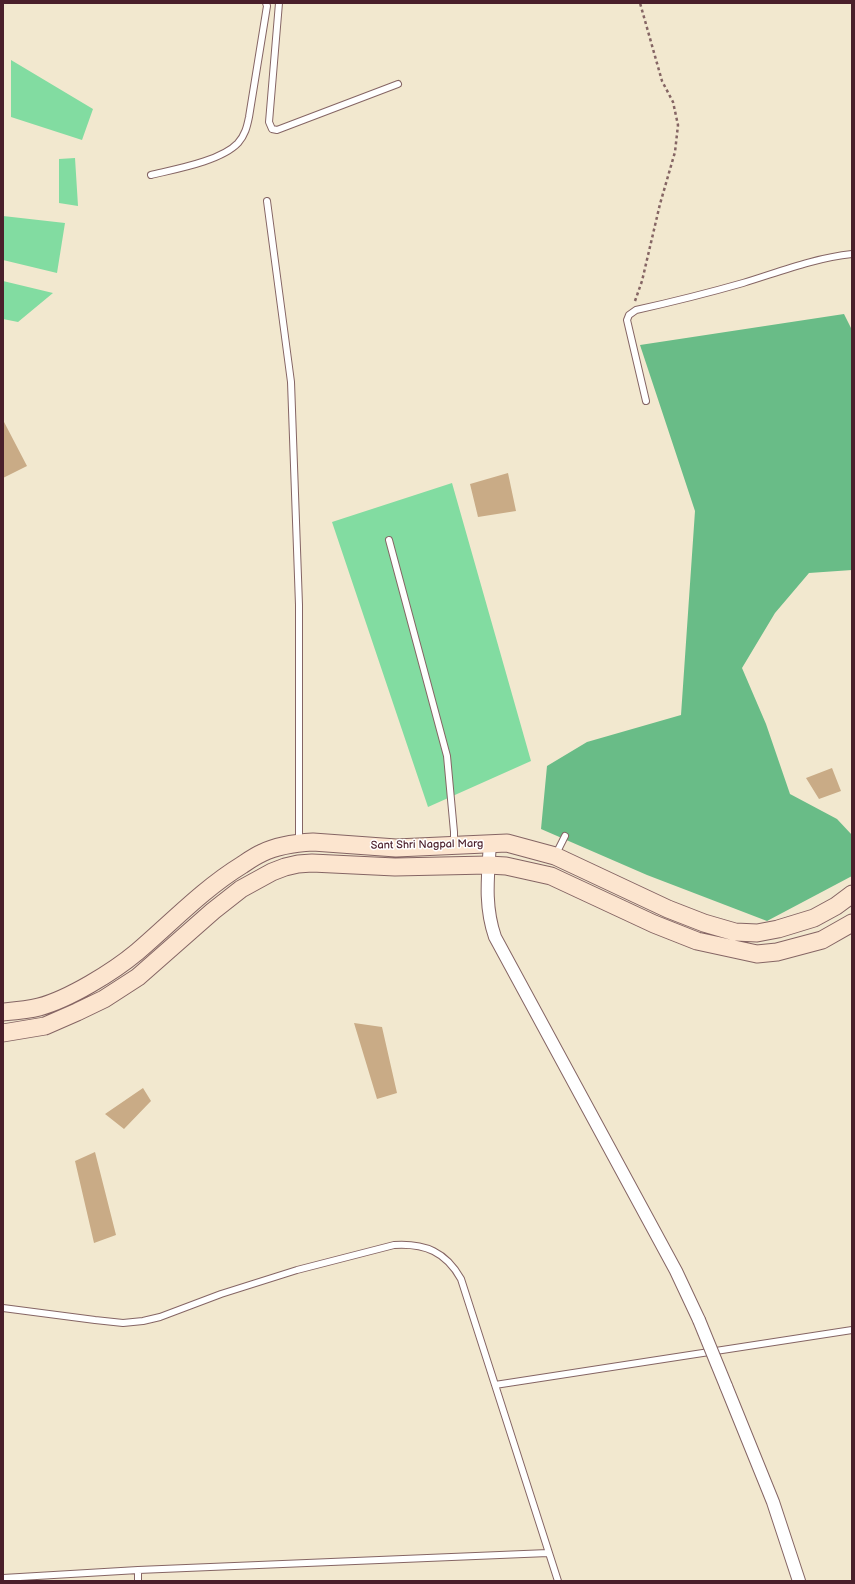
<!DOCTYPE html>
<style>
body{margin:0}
#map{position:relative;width:855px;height:1584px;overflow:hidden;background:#f2e8cf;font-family:"Balsamiq Sans",sans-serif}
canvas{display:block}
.frame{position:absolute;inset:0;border:4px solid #4a1f2b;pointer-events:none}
</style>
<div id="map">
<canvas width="855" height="1584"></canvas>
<div class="frame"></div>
</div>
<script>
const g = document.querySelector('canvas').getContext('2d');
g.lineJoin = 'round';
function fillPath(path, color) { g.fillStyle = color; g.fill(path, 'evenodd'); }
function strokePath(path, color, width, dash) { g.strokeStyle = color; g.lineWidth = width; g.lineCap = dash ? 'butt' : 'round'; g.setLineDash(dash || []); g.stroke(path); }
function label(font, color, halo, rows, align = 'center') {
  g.font = font + ' "Balsamiq Sans",sans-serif'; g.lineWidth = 3; g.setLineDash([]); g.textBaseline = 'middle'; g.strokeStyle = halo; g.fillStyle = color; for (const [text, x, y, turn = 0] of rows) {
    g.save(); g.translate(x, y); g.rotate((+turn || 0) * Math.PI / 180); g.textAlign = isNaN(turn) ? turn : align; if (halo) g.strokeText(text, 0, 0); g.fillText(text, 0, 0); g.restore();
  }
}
fillPath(new Path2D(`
 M11 60 93 109 82 140 11 117Z
 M75 158 78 206 59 203V159Z
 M3 216 65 223 57 273 3 260Z
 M3 281 53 293 18 322 3 319Z
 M452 483 531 761 428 807 332 522Z`), '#82dca1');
fillPath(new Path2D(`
 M844 314 852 330V570L809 573 775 613 742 668 766 724 790 794 837 819 852 835V876L767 921 647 875 541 829 547 766 587 742 681 715 695 511 640 345Z`), '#69bc87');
fillPath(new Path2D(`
 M3 420 27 466 3 478Z
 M508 473 516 511 478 517 470 484Z
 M832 768 841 791 819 799 806 778Z
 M354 1023 382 1027 397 1093 377 1099Z
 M143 1088 151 1101 124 1129 105 1114Z
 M95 1152 116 1235 94 1243 75 1161Z`), '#c9ab86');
const lane = new Path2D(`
 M279 3 269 122 272 129 277 130 398 84
 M151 175C176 169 221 161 238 143 245 135 247 127 249 117L267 6 266 3
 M267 201 291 382 299 605V841
 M646 401 627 320 629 315 636 310C672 302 708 293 743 283 779 272 814 258 852 254
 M389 540 447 756 454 832V844
 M555 856 565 836
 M3 1308 95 1320 123 1323 143 1321 160 1317 221 1294 297 1270 394 1245C425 1243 446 1252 461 1279L558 1581
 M495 1385 852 1330
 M138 1570V1581
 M3 1578 138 1570 548 1553`);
const street = new Path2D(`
 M490 843C488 876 484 905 495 937L676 1271 699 1320
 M726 1386 773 1502 799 1581`);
const secondary = new Path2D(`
 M3 1012C15 1011 28 1010 39 1007 69 999 113 972 137 952 171 923 203 889 242 865 248 861 255 856 262 853 278 845 295 843 313 842L396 848 507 843 555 856 668 909 704 923 735 932 757 933 778 929 814 918 836 906 852 894
 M3 1033 45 1026 77 1012 104 999 138 977 213 911 241 889 272 872 285 867 298 864 312 863 395 867 488 865 506 866 551 876 654 924 697 941 757 954 777 952 822 940 852 923`);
strokePath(lane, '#856564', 8);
strokePath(street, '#856564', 14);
strokePath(secondary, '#856564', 19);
strokePath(new Path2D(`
 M635 301 642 281 660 204 675 152 678 125 673 102 662 81 640 3`), '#856564', 2.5, [3, 3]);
strokePath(lane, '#fff', 6);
strokePath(street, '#fff', 12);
strokePath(secondary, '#fce5cf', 17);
const streetBridge = new Path2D(`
 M699 1320 726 1386`);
strokePath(streetBridge, '#856564', 14, []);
strokePath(streetBridge, '#fff', 12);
label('11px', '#4a1f2b', '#fff', [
 ["Sant Shri Nagpal Marg",427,845,-1]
]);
</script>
